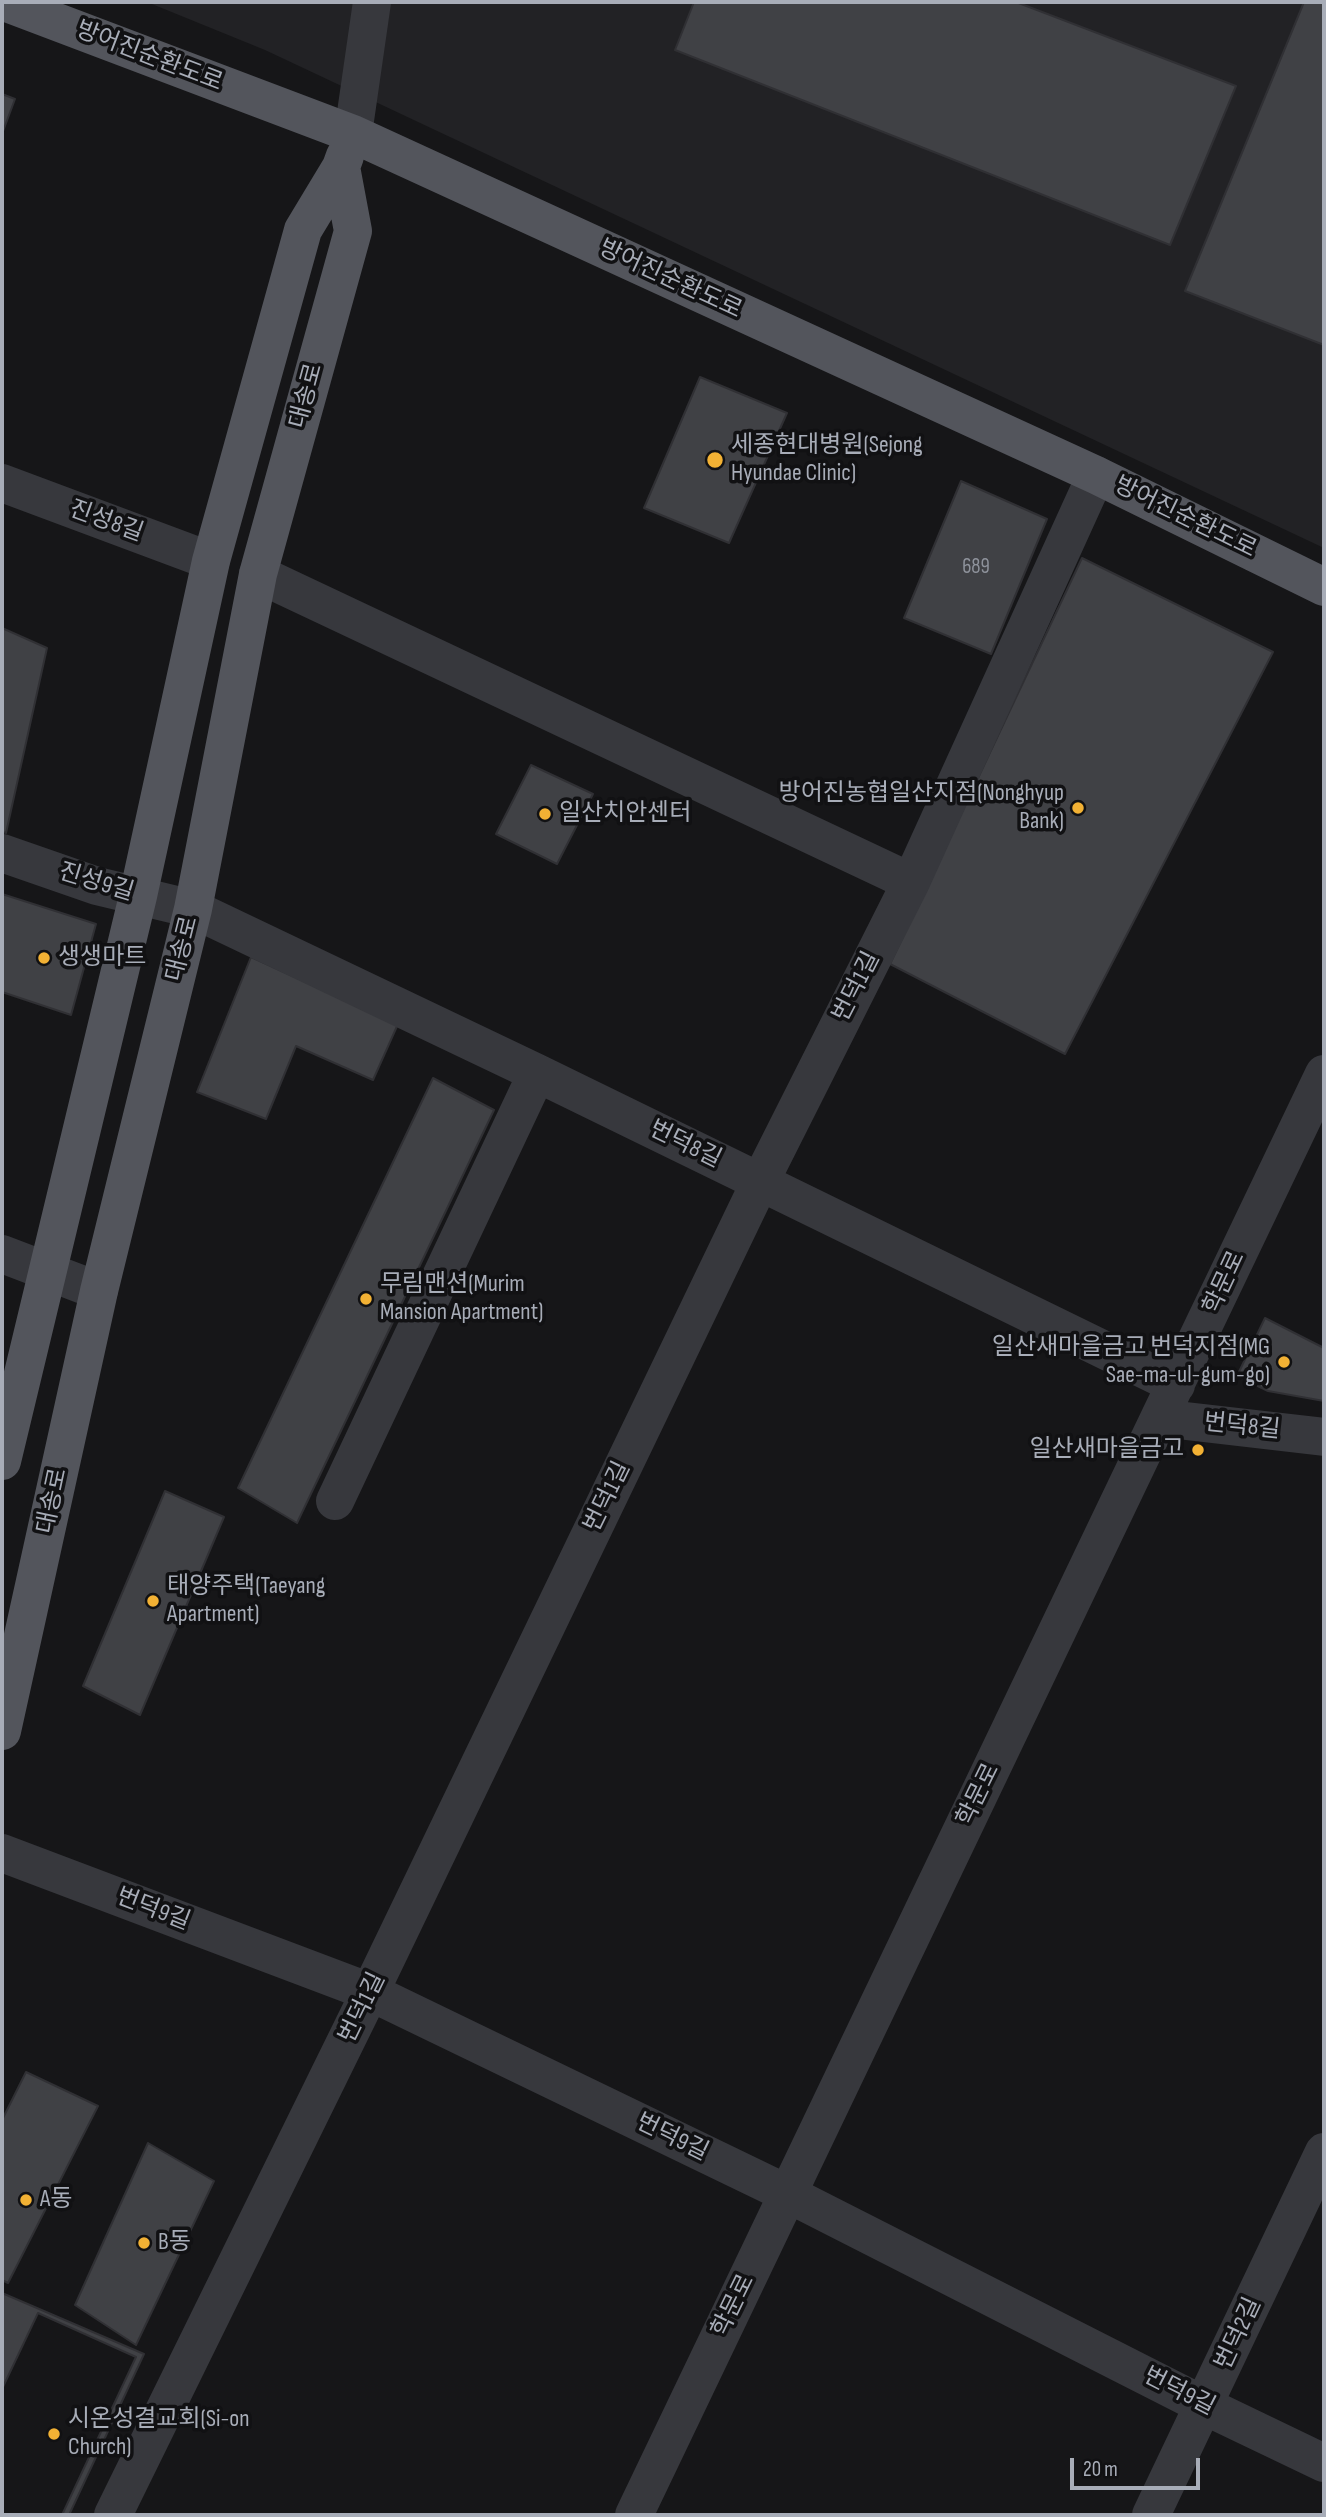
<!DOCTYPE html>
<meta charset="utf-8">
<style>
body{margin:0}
#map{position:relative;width:1326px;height:2517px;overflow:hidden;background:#161618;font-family:"Sofia Sans Condensed",sans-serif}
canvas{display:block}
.frame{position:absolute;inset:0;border:4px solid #a8adb8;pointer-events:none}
.scale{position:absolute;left:1070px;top:2458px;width:130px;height:32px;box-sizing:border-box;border:4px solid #a8adb8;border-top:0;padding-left:9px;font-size:21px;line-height:24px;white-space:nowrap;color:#a8adb8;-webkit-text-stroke:5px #111113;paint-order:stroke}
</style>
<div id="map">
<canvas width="1326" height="2517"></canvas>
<div class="frame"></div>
<div class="scale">20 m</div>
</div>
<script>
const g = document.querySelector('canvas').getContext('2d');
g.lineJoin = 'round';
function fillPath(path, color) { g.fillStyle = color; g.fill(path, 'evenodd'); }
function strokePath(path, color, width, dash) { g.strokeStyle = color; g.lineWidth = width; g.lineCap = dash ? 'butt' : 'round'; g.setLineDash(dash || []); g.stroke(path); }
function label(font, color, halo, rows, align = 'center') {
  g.font = font + ' "Sofia Sans Condensed","Noto Sans KR",sans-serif'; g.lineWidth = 7; g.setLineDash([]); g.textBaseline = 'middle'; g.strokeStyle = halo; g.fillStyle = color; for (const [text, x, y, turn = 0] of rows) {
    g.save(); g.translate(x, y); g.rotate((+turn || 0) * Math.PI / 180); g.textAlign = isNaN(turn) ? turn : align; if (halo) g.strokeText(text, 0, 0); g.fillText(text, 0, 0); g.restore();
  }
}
fillPath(new Path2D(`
 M147 2H1324V548L265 50Z`), '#222225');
const building = new Path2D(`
 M694 2H1016L1236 86 1170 245 675 50Z
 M1304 2H1324V345L1185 291Z
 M2 94 15 99 2 134Z
 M700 377 787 413 729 543 644 508Z
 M961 481 1047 519 991 654 904 618Z
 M1082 558 1273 652 1065 1054 890 964Z
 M2 628 47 648 6 833 2 832Z
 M531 765 593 794 557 864 496 834Z
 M2 894 96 924 71 1015 2 992Z
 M251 957 398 1024 373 1080 296 1046 266 1119 197 1092Z
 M433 1078 494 1110 297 1523 238 1488Z
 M1265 1318 1324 1348V1401L1268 1391 1237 1376Z
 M165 1491 224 1517 140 1715 83 1686Z
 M26 2072 98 2106 8 2283 2 2280V2120Z
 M148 2143 214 2181 136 2345 75 2305Z
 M2 2293 144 2354 69 2515H2Z
 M38 2313 136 2357 62 2515H2V2389Z`);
fillPath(building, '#404145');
strokePath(building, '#303034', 2);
strokePath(new Path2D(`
 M353 134 372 2
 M2 483 211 561
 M258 574 911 882
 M2 853 97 886 193 909 537 1073 1176 1385
 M2 1254 99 1291
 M1160 1418 1324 1437
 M335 1501 537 1073
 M2 1853 370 1992 788 2194 1205 2406 1324 2463
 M113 2515 370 1992 760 1182 911 882 1096 475
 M634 2515 1324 1074
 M1151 2515 1324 2152`), '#37383d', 38);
strokePath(new Path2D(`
 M4 2 353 134 1096 475 1324 587
 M2 1461 138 896 211 561 303 230 341 167 345 156
 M2 1731 99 1291 193 909 258 574 353 231 341 167`), '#53555c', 38);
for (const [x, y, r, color] of [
 [715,460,9,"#f2b134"],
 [1078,808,7,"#f2b134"],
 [545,814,7,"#f2b134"],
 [44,958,7,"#f2b134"],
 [366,1299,7,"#f2b134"],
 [1284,1362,7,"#f2b134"],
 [1198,1450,7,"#f2b134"],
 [153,1601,7,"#f2b134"],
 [26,2200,7,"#f2b134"],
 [144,2243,7,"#f2b134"],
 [54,2434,7,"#f2b134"]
]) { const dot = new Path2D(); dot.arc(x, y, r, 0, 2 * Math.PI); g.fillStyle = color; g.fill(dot); strokePath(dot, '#111113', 2.5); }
label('21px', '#8e929b', null, [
 ["689",976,568]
]);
label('24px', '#a8adb8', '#111113', [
 ["방어진순환도로",149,57,21],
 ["방어진순환도로",670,280,25],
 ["대송로",307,396,-75],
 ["방어진순환도로",1185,518,26],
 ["진성8길",106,522,20],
 ["진성9길",96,883,17],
 ["대송로",183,949,-76],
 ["번덕1길",857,987,-63],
 ["번덕8길",685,1145,26],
 ["학문로",1225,1283,-65],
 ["번덕8길",1242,1427,6],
 ["번덕1길",608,1497,-64],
 ["대송로",53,1501,-78],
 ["학문로",979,1795,-64],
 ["번덕9길",153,1910,21],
 ["번덕1길",363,2008,-64],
 ["번덕9길",672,2138,26],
 ["학문로",734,2306,-64],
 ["번덕2길",1239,2334,-65],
 ["번덕9길",1179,2392,27]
]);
label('24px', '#a8adb8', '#111113', [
 ["세종현대병원(Sejong",731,446],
 ["Hyundae Clinic)",731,474],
 ["방어진농협일산지점(Nonghyup",1064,794,"right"],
 ["Bank)",1064,822,"right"],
 ["일산치안센터",559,814],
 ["생생마트",58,958],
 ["무림맨션(Murim",380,1285],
 ["Mansion Apartment)",380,1313],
 ["일산새마을금고 번덕지점(MG",1270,1348,"right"],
 ["Sae-ma-ul-gum-go)",1270,1376,"right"],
 ["일산새마을금고",1184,1450,"right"],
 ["태양주택(Taeyang",167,1587],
 ["Apartment)",167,1615],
 ["A동",40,2200],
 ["B동",158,2243],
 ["시온성결교회(Si-on",68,2420],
 ["Church)",68,2448]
], 'left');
</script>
